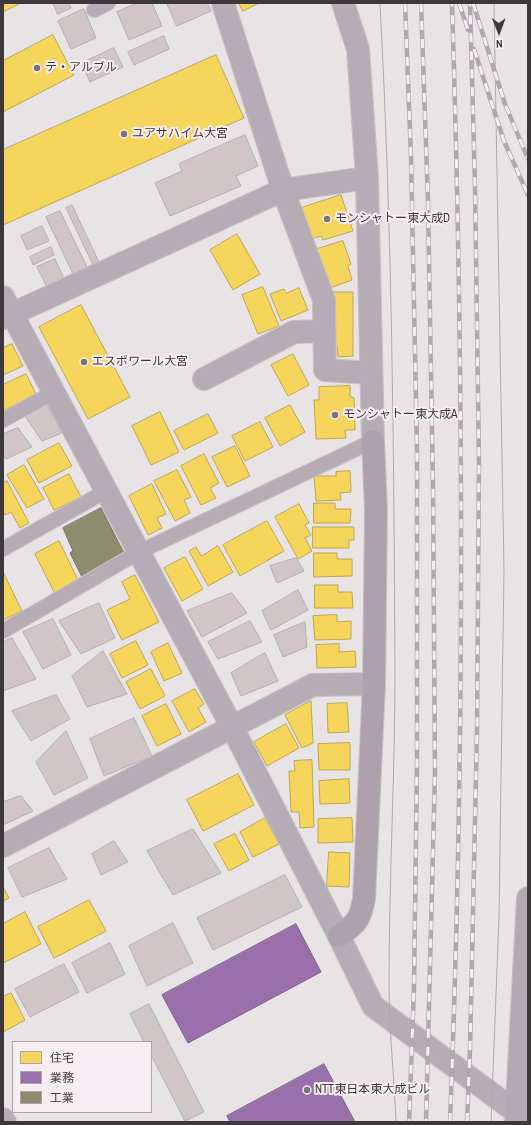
<!DOCTYPE html>
<meta charset="utf-8">
<style>
body{margin:0}
#map{position:relative;width:531px;height:1125px;overflow:hidden;background:#e8e3e5;font-family:"Archivo Narrow","Noto Sans JP",sans-serif}
canvas{display:block}
.frame{position:absolute;inset:0;border:4px solid #3d393a;pointer-events:none}
.legend{position:absolute;left:12px;top:1041px;width:140px;height:72px;box-sizing:border-box;background:#f8edf2;border:1px solid #ada5a8;margin:0;padding:5px 7px;list-style:none;font-size:12px;color:#3d393a}
.legend li{display:flex;align-items:center;gap:8px;height:20px}
.legend b{width:20px;border:1px solid #ada5a8}
.north{position:absolute;left:479px;top:12px;width:40px;height:40px;-webkit-text-stroke:3px #f8edf2;paint-order:stroke;rotate:179deg;font-size:11px;font-weight:700;line-height:16px;text-align:center;color:#3d393a}
.north::after{content:'';display:block;margin:auto;width:14px;height:18px;background:#3d393a;clip-path:polygon(50% 0,100% 100%,50% 72%,0 100%)}
</style>
<div id="map">
<canvas width="531" height="1125"></canvas>
<div class="frame"></div>
<ul class="legend">
<li><b style="height:11px;background:#f6d55c"></b>住宅</li>
<li><b style="height:11px;background:#9970ab"></b>業務</li>
<li><b style="height:11px;background:#8c8c6e"></b>工業</li>
</ul>
<div class="north">N</div>
</div>
<script>
const g = document.querySelector('canvas').getContext('2d');
g.lineJoin = 'round';
function fillPath(path, color) { g.fillStyle = color; g.fill(path, 'evenodd'); }
function strokePath(path, color, width, dash) { g.strokeStyle = color; g.lineWidth = width; g.lineCap = dash ? 'butt' : 'round'; g.setLineDash(dash || []); g.stroke(path); }
function label(font, color, halo, rows, align = 'center') {
  g.font = font + ' "Archivo Narrow","Noto Sans JP",sans-serif'; g.lineWidth = 4; g.setLineDash([]); g.textBaseline = 'middle'; g.strokeStyle = halo; g.fillStyle = color; for (const [text, x, y, turn = 0] of rows) {
    g.save(); g.translate(x, y); g.rotate((+turn || 0) * Math.PI / 180); g.textAlign = isNaN(turn) ? turn : align; if (halo) g.strokeText(text, 0, 0); g.fillText(text, 0, 0); g.restore();
  }
}
const homes = new Path2D(`
 M3 3H21L3 12Z
 M239 3H259L243 11Z
 M53 35 74 75 3 112V61Z
 M216 55 244 118 3 225V150Z
 M341 195 353 231 323 240 321 236 311 239 301 208Z
 M237 234 260 274 233 290 210 250Z
 M343 241 351 264 348 266 352 280 327 289 314 250Z
 M263 287 279 326 258 334 242 295Z
 M299 288 308 310 281 321 270 294 284 289 286 293Z
 M332 292H353V356L338 357 337 346H333Z
 M81 305 130 397 88 419 39 327Z
 M12 344 23 366 3 375V348Z
 M293 354 309 385 288 396 271 365Z
 M26 374 36 394 5 410 3 407V385Z
 M350 386V396L354 398 355 430H345L346 438 316 439 314 400H319V387Z
 M290 405 305 432 280 446 265 418Z
 M160 412 179 452 151 465 132 426Z
 M208 414 218 433 184 450 174 431Z
 M260 422 273 447 245 461 232 436Z
 M59 443 72 466 39 483 27 460Z
 M235 446 250 476 227 487 212 457Z
 M204 454 219 483 210 488 216 498 201 505 181 466Z
 M24 465 44 499 27 508 7 475Z
 M177 470 191 497 184 500 190 513 175 521 154 481Z
 M350 471 351 492 340 493 341 500 316 501 314 476H336V472Z
 M69 474 81 497 54 510 43 488Z
 M7 481 29 523 20 528 11 512 5 515 3 511V483Z
 M152 484 166 514 157 518 162 528 148 535 129 496Z
 M314 503H335V509H351L350 523H314Z
 M299 504 309 523 305 525 311 535 305 538 312 551 298 559 275 517Z
 M267 521 284 551 240 576 223 545Z
 M313 527H354V540H349V548H313Z
 M59 541 79 582 55 594 35 554Z
 M218 546 233 572 208 586 189 551 196 547 201 556Z
 M314 553H337V559H352V576L314 577Z
 M185 557 203 589 182 601 164 568Z
 M4 574 22 611 3 620V575Z
 M135 575 159 622 122 640 107 610 130 599 122 582Z
 M315 585H338V592H352L353 608H315Z
 M337 615V622L351 621V639L315 640 313 616Z
 M136 641 148 665 122 678 110 654Z
 M168 643 182 673 164 681 151 652Z
 M339 644V652L355 651 356 667 317 668 316 645Z
 M151 669 165 696 140 709 126 682Z
 M195 689 204 704 198 708 206 722 189 732 172 701Z
 M311 701 313 743 302 748 285 715Z
 M347 703 349 732 328 733 327 704Z
 M166 704 181 734 157 746 142 716Z
 M286 724 299 748 267 766 254 742Z
 M350 743V770H319L318 744Z
 M312 760 314 827 300 828 299 812H291L289 771H295L294 761Z
 M238 774 254 805 203 831 187 800Z
 M349 779 350 803 320 804 319 781Z
 M265 818 279 844 253 857 240 832Z
 M352 818 353 842 318 843V819Z
 M235 834 249 860 229 871 214 844Z
 M329 852 350 853 349 887 327 886Z
 M3 887 9 898 3 901Z
 M89 900 106 931 54 958 38 927Z
 M25 912 41 944 3 963V924Z
 M11 993 25 1020 3 1032V997Z`);
fillPath(homes, '#f6d55c');
strokePath(homes, '#bea652', 1);
const offices = new Path2D(`
 M296 924 321 972 188 1043 162 995Z
 M324 1064 355 1122H230L227 1116Z`);
fillPath(offices, '#9970ab');
strokePath(offices, '#7d6089', 1);
const industry = new Path2D(`
 M101 508 125 555 83 579 70 553 73 551 63 528Z`);
fillPath(industry, '#8c8c6e');
strokePath(industry, '#74735e', 1);
const building = new Path2D(`
 M53 3H69L71 8 58 14Z
 M138 3H152L162 26 129 40 117 12Z
 M167 3H207L211 11 177 26Z
 M84 9 96 38 71 49 58 21Z
 M164 36 169 49 134 65 128 52Z
 M114 48 123 67 90 82 82 63Z
 M245 135 258 166 236 176 241 186 170 216 155 183 182 171 179 164Z
 M72 205 99 262 93 265 66 208Z
 M60 211 88 269 74 276 46 217Z
 M42 226 49 241 27 250 21 236Z
 M51 247 54 255 33 265 30 257Z
 M55 259 64 279 47 287 37 267Z
 M47 405 62 433 42 441 25 416Z
 M18 428 32 447 6 459 3 454V434Z
 M296 558 304 571 277 583 270 566Z
 M298 590 308 610 271 630 262 611Z
 M232 593 247 613 202 637 187 611Z
 M99 603 115 638 81 654 59 621Z
 M53 619 71 655 43 669 23 632Z
 M250 621 262 642 218 659 208 642Z
 M305 622 307 647 283 657 274 635Z
 M12 638 36 679 3 691V642Z
 M103 651 127 694 87 707 72 676Z
 M265 653 278 681 241 696 231 673Z
 M56 695 70 719 31 741 12 711Z
 M134 718 152 756 104 776 90 739Z
 M66 731 88 778 54 795 36 762Z
 M21 796 33 811 3 825V802Z
 M193 829 221 873 173 895 147 851Z
 M114 841 128 862 101 875 92 854Z
 M49 848 67 879 22 897 8 868Z
 M285 875 302 907 213 950 197 918Z
 M173 923 193 963 147 986 129 946Z
 M110 943 125 974 87 993 72 963Z
 M64 964 79 992 30 1017 15 989Z
 M149 1004 204 1112 185 1121 151 1055V1042H144L130 1014Z`);
fillPath(building, '#d1c5c7');
strokePath(building, '#b3aeb0', 1);
const lane = new Path2D(`
 M94 10 108 3
 M3 420 54 392
 M3 549 106 491
 M3 631 139 552 373 441`);
const street = new Path2D(`
 M223 3 283 190 324 300 325 370 371 373
 M343 3 358 49 367 178 373 441
 M3 297 232 727 339 936 373 1006 516 1112
 M3 318 283 190 367 178
 M204 379 294 332 324 331
 M3 846 313 685 374 684
 M3 1119 5 1122`);
const secondary = new Path2D(`
 M339 936C357 923 360 920 364 899L374 684 376 510 373 441`);
const highway = new Path2D(`
 M516 1122 528 898`);
strokePath(lane, '#c5c2c3', 16);
strokePath(street, '#c5c2c3', 24);
strokePath(secondary, '#c5c2c3', 24);
strokePath(highway, '#c5c2c3', 24);
strokePath(lane, '#b6acb5', 14);
strokePath(street, '#b6acb5', 22);
strokePath(secondary, '#aca1ac', 22);
strokePath(highway, '#b4a8b2', 22);
strokePath(new Path2D(`
 M380 3C392 225 394 450 395 672 395 775 389 878 389 982 389 1029 394 1075 396 1122
 M491 1122 499 917 504 570 494 3`), '#afa8ae', 1);
const rail = new Path2D(`
 M405 3 411 157 417 451V764L414 988 409 1122
 M421 3 428 201 433 487 435 772 426 1122
 M459 3 468 30
 M473 3 505 104 528 159
 M474 49 504 141 528 195
 M450 1122C465 749 464 376 452 3
 M467 1122 470 1050 477 731 479 462 475 186 470 3`);
strokePath(rail, '#afa8ae', 4.5);
strokePath(rail, '#f8edf2', 3, [9]);
for (const [x, y, r, color] of [
 [37,68,4,"#797476"],
 [124,134,4,"#797476"],
 [327,219,4,"#797476"],
 [84,362,4,"#797476"],
 [335,415,4,"#797476"],
 [307,1090,4,"#797476"]
]) { const dot = new Path2D(); dot.arc(x, y, r, 0, 2 * Math.PI); g.fillStyle = color; g.fill(dot); strokePath(dot, '#f8edf2', 1.5); }
label('12px', '#3d393a', '#f8edf2', [
 ["テ・アルブル",45,68],
 ["ユアサハイム大宮",132,134],
 ["モンシャトー東大成D",335,219],
 ["エスポワール大宮",92,362],
 ["モンシャトー東大成A",343,415],
 ["NTT東日本東大成ビル",315,1090]
], 'left');
</script>
